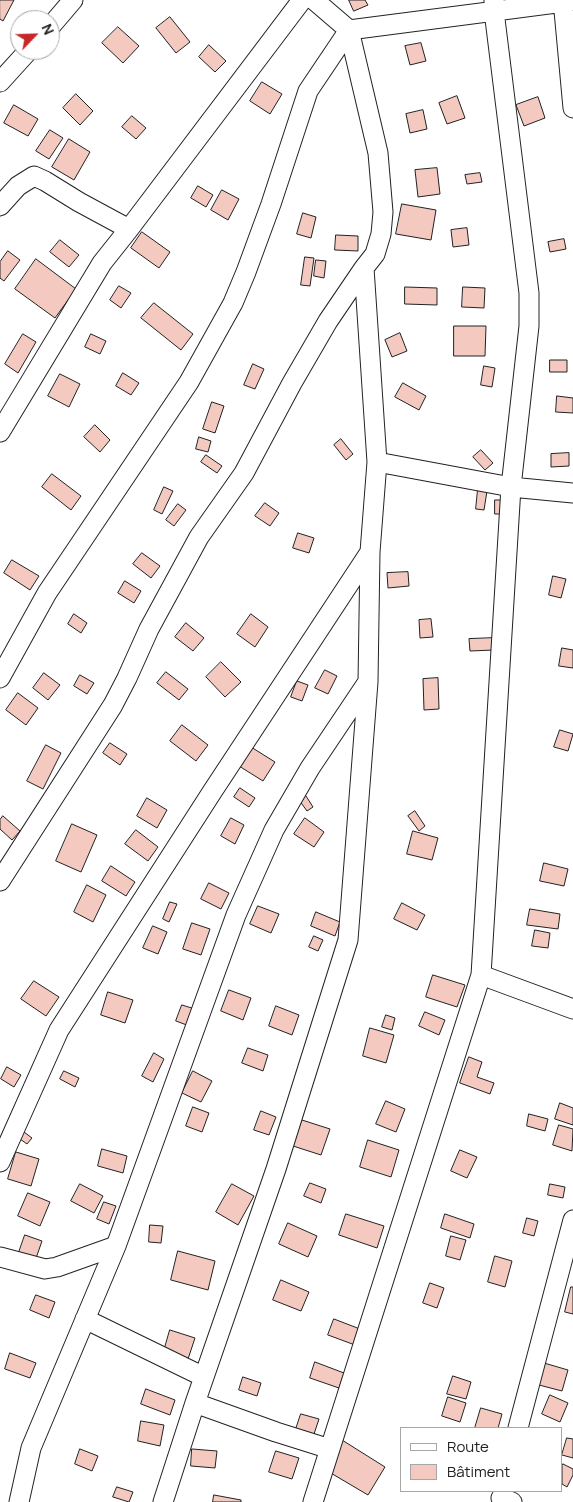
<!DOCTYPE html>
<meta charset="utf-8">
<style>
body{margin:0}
#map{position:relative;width:573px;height:1502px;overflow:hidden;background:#fff;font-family:Manrope,sans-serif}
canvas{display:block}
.legend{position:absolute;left:400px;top:1427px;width:162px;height:65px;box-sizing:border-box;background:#fff;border:1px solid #a7a7a7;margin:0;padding:6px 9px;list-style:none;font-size:15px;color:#222}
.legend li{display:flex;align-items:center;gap:10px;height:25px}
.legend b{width:25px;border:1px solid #a7a7a7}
.north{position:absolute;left:10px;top:10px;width:50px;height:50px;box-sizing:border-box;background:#fff;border:1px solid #a7a7a7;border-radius:50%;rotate:66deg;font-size:14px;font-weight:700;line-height:20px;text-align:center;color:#222}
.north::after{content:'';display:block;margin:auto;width:18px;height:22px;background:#c62828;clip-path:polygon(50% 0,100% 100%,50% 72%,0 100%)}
</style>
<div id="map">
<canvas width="573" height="1502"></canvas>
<ul class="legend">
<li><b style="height:6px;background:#fff"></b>Route</li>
<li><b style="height:14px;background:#f3c9c0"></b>Bâtiment</li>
</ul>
<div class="north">N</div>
</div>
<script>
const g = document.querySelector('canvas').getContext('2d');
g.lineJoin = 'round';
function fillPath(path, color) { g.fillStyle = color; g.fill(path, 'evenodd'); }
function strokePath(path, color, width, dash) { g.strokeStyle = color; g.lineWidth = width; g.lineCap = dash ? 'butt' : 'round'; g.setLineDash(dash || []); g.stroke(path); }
const building = new Path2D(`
 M0 0H14L3 21 0 19Z
 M349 0H365L368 5 354 11Z
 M170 17 190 42 176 53 156 28Z
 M118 27 139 46 123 63 102 43Z
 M421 43 426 61 410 65 405 46Z
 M209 45 226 61 215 72 199 57Z
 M262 82 282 94 270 114 250 101Z
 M76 94 93 111 80 125 63 108Z
 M457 96 465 118 447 124 439 103Z
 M538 97 545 118 524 126 516 105Z
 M14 105 38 119 28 136 4 123Z
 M423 110 427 129 410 133 406 114Z
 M132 116 146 128 136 139 122 127Z
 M50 130 63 138 49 159 36 151Z
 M69 139 90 152 74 180 52 167Z
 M437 168 440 194 418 197 415 170Z
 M480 173 482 182 467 184 465 175Z
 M198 186 213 195 206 207 191 198Z
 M222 190 239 199 228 220 211 210Z
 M402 204 436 210 431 240 396 234Z
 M303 213 316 217 311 238 297 234Z
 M467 228 469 245 453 247 451 230Z
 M142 232 170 252 159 268 131 248Z
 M336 235 358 236V251L335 250Z
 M564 239 566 249 550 252 548 242Z
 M60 240 79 255 69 267 50 252Z
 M8 251 20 260 4 281 0 278V262Z
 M305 257 314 258 310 286 301 285Z
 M36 259 76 289 55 318 15 289Z
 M316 260 326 261 324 278 314 276Z
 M119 286 131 293 121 308 110 300Z
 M405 287 437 288V305L405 304Z
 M463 287 485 288 484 308 462 307Z
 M154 303 193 334 181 350 141 318Z
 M454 326H486L485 356H454Z
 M400 333 407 351 392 357 385 340Z
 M23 334 36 342 18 373 5 364Z
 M91 334 106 341 100 354 85 347Z
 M550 360H567V372H550Z
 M253 364 264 369 255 389 244 385Z
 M484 366 495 368 492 387 481 385Z
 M123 373 139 383 131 395 116 386Z
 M60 374 80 384 69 407 48 396Z
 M403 383 426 396 419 410 395 397Z
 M557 396 573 398V413L556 412Z
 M212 402 224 406 215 433 203 429Z
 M95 425 110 440 100 452 84 437Z
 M199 437 211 441 208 452 196 449Z
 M341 439 353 454 346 460 334 445Z
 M481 450 493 463 485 470 473 457Z
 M569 453V466L551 467V454Z
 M206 455 222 466 217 473 201 462Z
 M52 474 81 496 71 510 42 487Z
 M164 487 173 491 162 514 154 510Z
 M478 489 487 491 484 510 476 509Z
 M495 500H506V514H495Z
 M265 503 279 513 270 526 255 516Z
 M178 504 186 510 174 526 166 520Z
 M298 533 314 538 309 553 293 548Z
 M142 553 160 566 151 578 133 564Z
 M12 560 39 576 30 590 4 573Z
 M408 572 409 586 388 588 387 573Z
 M553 576 566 579 561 598 549 595Z
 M125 581 141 591 134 603 118 593Z
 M74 614 87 623 81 633 68 624Z
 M251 614 268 627 255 647 237 634Z
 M431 619 433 637 420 638 419 620Z
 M186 623 204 638 193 651 175 637Z
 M494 638V650L470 651 469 639Z
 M562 648 573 650V668L559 666Z
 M221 662 241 682 225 697 206 677Z
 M325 670 337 676 328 694 315 688Z
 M166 672 188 689 179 700 157 683Z
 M44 673 60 685 48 700 33 688Z
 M80 675 94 683 87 694 74 686Z
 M438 678 439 709 424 710 423 679Z
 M297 681 308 685 302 701 291 697Z
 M18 693 38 708 26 725 6 710Z
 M182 725 208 745 196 761 170 741Z
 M560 730 573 734 568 751 554 747Z
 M110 743 127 754 120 765 103 753Z
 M46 745 61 753 43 789 27 781Z
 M251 747 275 762 263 781 239 766Z
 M240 788 255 798 249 807 234 797Z
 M306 796 313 807 307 811 299 800Z
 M147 798 167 810 157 828 137 816Z
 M415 811 425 826 419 831 408 816Z
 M3 816 20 831 12 840 0 829V820Z
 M231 818 244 825 235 844 221 836Z
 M305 818 324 832 314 847 294 834Z
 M72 824 97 835 81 872 56 861Z
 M136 830 158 847 148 861 125 844Z
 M413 831 438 838 432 860 407 854Z
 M544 863 568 869 564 886 540 881Z
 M111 866 135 882 126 896 102 881Z
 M209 883 229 893 221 909 201 899Z
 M87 885 106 895 93 922 74 912Z
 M170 902 177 904 169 922 163 919Z
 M402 903 425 915 417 930 394 919Z
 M258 906 279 914 271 933 250 924Z
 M530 909 560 914 558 929 527 925Z
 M316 912 340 922 335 936 311 926Z
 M192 923 210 929 201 955 183 949Z
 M153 926 167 932 158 954 143 948Z
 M535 930 550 933 548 948 532 946Z
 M314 936 323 940 318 951 309 947Z
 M433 975 465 985 457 1007 426 997Z
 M34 981 59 997 46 1016 21 999Z
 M229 990 251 998 243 1020 221 1011Z
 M108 992 133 1000 125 1023 101 1015Z
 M182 1005 198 1010 192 1027 176 1021Z
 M276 1006 299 1015 292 1035 269 1026Z
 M425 1012 445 1020 439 1035 419 1026Z
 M386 1015 395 1018 392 1030 382 1027Z
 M370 1028 394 1035 386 1063 363 1056Z
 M248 1048 268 1055 263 1071 242 1063Z
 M154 1053 164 1059 153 1082 142 1076Z
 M469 1057 482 1062 477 1077 494 1083 490 1094 460 1083Z
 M7 1067 21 1075 14 1087 1 1079Z
 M64 1071 79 1078 75 1087 60 1079Z
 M193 1071 212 1081 201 1102 182 1093Z
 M386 1101 405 1109 396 1132 376 1124Z
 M560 1103 573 1108V1125L555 1119Z
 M193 1107 209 1113 202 1132 186 1126Z
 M261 1111 276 1117 269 1135 254 1130Z
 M529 1114 548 1119 545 1131 527 1126Z
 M302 1120 330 1129 321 1155 293 1146Z
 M559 1125 573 1129 572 1151 553 1145Z
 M24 1132 32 1138 27 1144 20 1139Z
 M368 1140 399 1150 391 1177 360 1167Z
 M102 1149 127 1156 123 1173 98 1166Z
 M460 1150 477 1157 467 1178 451 1171Z
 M16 1152 39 1159 31 1186 8 1179Z
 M310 1183 326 1189 321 1203 304 1196Z
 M80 1184 103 1196 94 1213 71 1201Z
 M232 1184 254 1196 238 1225 216 1212Z
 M550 1184 565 1187 563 1198 548 1195Z
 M28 1193 50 1202 40 1226 18 1216Z
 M104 1202 116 1206 109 1224 97 1219Z
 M346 1214 384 1226 377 1248 339 1235Z
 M445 1214 474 1224 470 1238 441 1228Z
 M527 1218 538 1221 534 1236 523 1233Z
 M288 1223 317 1236 308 1257 279 1244Z
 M150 1225 163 1226 161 1243 149 1242Z
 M25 1235 42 1241 34 1264 17 1258Z
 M451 1236 466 1240 460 1260 446 1256Z
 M178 1251 215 1261 208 1290 171 1280Z
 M495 1256 512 1261 505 1287 488 1282Z
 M281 1280 309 1292 301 1311 273 1300Z
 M430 1283 444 1288 437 1308 423 1303Z
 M571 1287H573V1314L565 1312Z
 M36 1295 55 1302 49 1318 30 1310Z
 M334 1319 360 1329 355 1345 328 1335Z
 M170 1330 195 1338 188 1359 164 1351Z
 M10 1353 36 1363 30 1378 5 1369Z
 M315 1362 344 1373 339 1388 310 1378Z
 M544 1363 568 1370 562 1391 539 1385Z
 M453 1376 471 1382 466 1399 447 1394Z
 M243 1377 261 1383 257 1396 239 1390Z
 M146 1389 175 1400 170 1415 141 1404Z
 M550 1395 568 1403 560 1422 542 1414Z
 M448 1397 466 1403 460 1422 442 1416Z
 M481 1408 502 1414 498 1428H475Z
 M301 1414 319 1419 314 1434 296 1429Z
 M141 1421 164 1425 160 1446 138 1441Z
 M567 1438 573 1439V1458L562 1455Z
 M342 1440 385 1467 368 1495 324 1469Z
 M80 1449 98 1456 92 1471 75 1464Z
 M192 1449 217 1451 215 1468 191 1466Z
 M276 1451 299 1458 292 1479 269 1472Z
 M563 1464 573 1469V1475L567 1487 562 1484V1466Z
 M117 1487 133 1492 129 1502 113 1497Z
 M214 1495 241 1500V1502H213Z`);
fillPath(building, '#f3c9c0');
strokePath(building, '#222', 1);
const street = new Path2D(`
 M563 0 573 108
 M50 27 73 0
 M0 82 29 50
 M0 206 18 186 34 176 45 181 79 202 129 229
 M0 432 102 263 129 229 302 0
 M377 462 511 487 573 493
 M0 678 47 593 189 382 233 303 246 272 271 204 308 91 349 30 573 1
 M0 881 113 705 127 678 149 629 199 537 244 473 292 383 328 321 364 268
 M481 975 573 1009
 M0 1162 59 1030 212 792 370 552
 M0 1257 45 1269 57 1267 116 1246
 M85 1319 204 1377
 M195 1403 276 1432 330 1449
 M518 1428 573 1220
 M501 1498 512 1502
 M19 1502 31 1448 116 1246 236 915 274 830 310 768 367 683
 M163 1502 195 1403 276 1169 348 940 368 682 370 552 377 462 364 268 375 254 381 234 383 212 378 153 349 30 314 0
 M313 1502 481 975 511 487 529 326V293L494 11V0`);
strokePath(street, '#222', 21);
strokePath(street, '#fff', 19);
</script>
